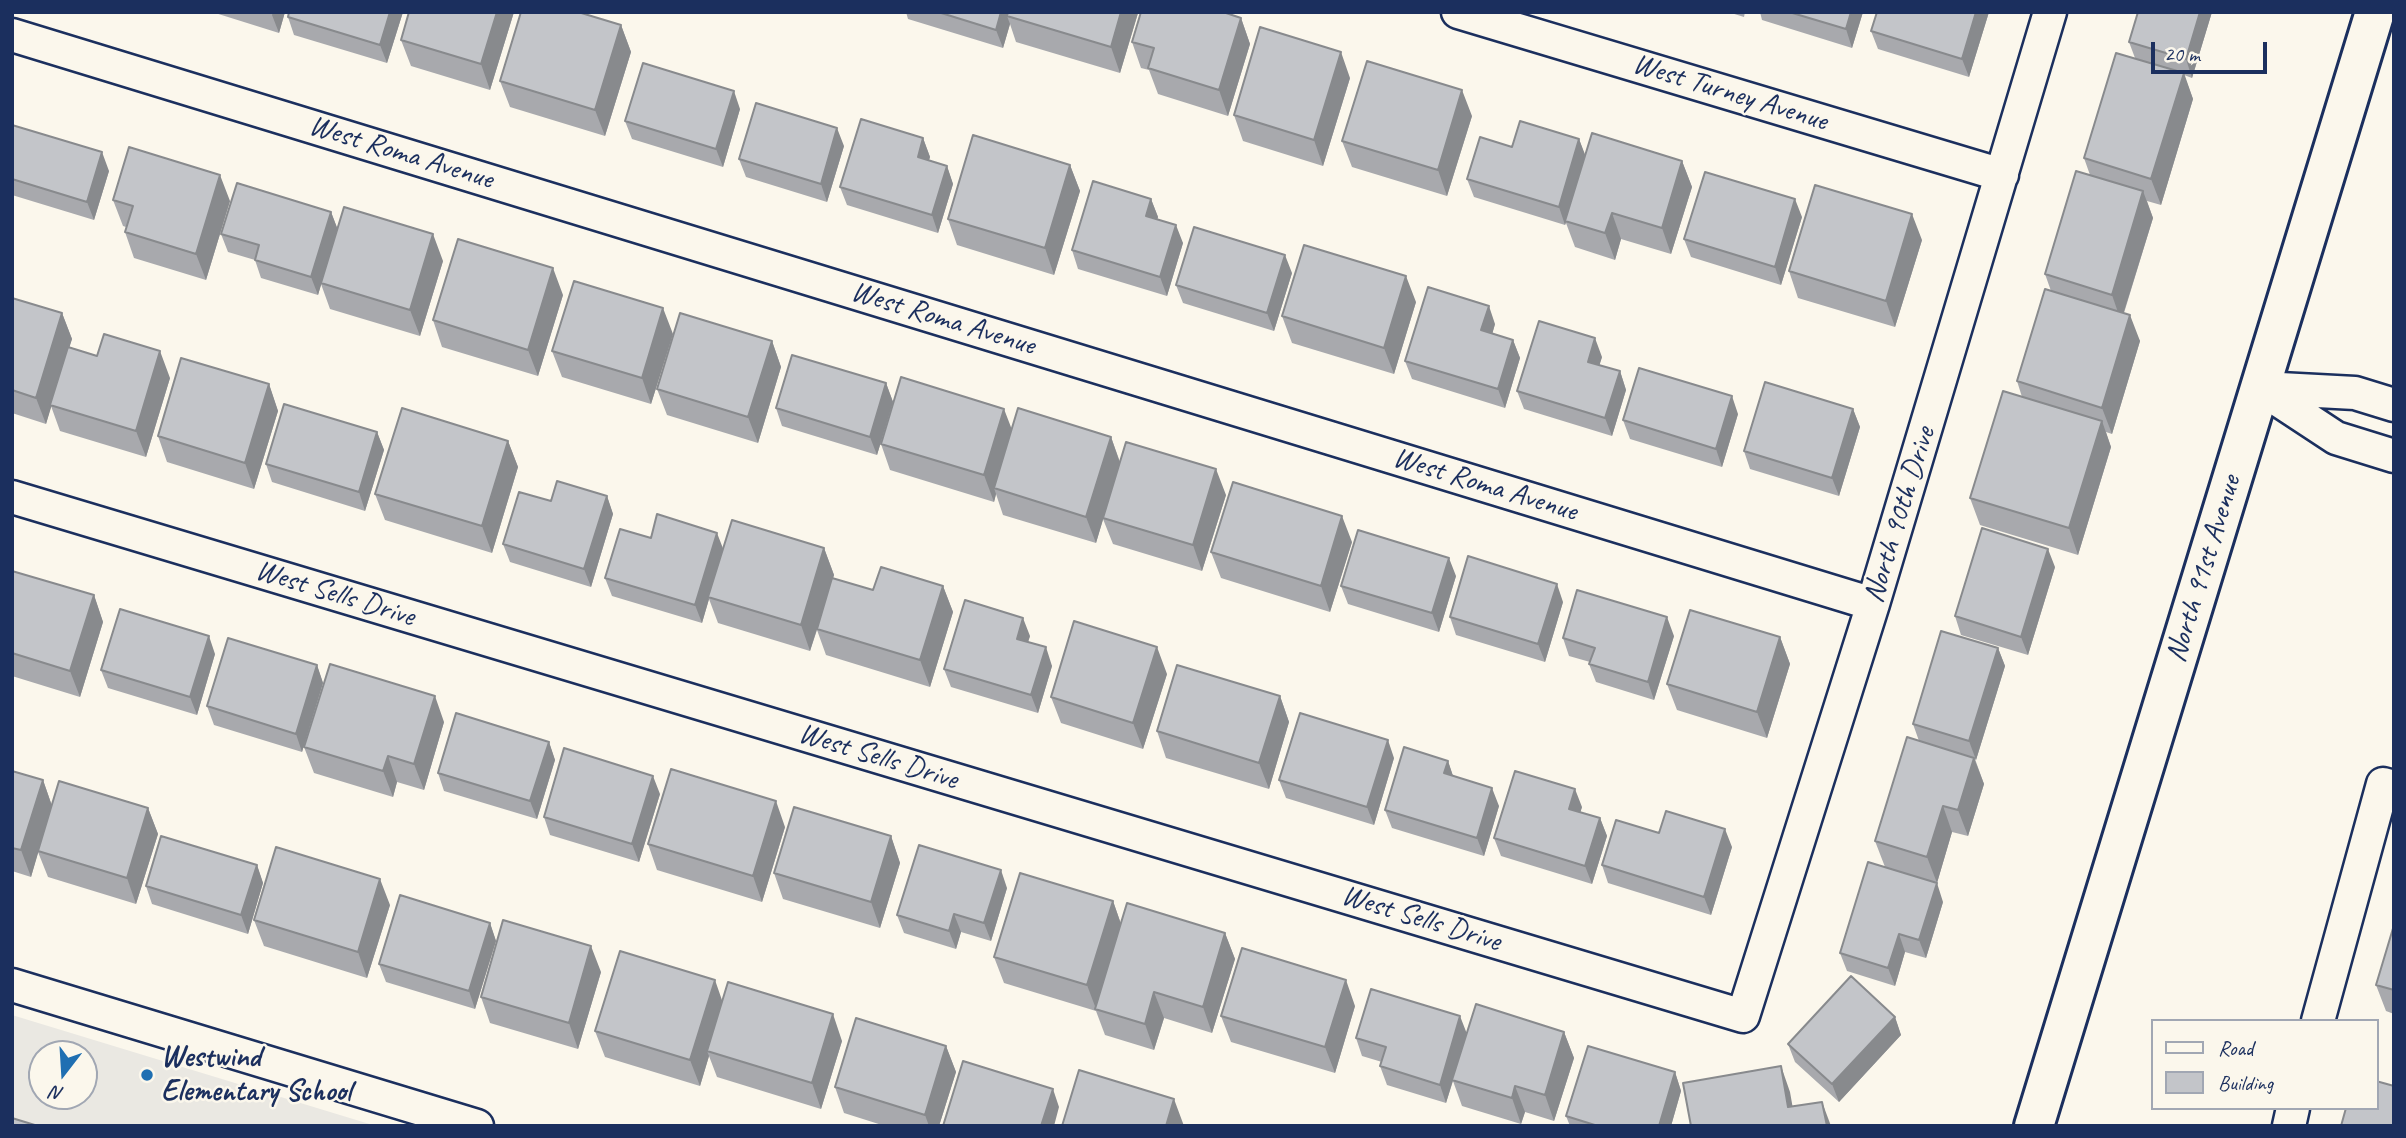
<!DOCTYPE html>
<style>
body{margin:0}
#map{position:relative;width:2406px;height:1138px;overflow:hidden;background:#fbf7ec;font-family:Caveat,sans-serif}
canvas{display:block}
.frame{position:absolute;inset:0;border:14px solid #1b2f5e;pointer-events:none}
.legend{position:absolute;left:2151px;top:1019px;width:228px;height:91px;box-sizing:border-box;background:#fbf7ec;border:2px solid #a1a7b3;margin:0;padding:9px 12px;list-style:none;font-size:21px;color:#1b2f5e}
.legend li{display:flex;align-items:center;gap:14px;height:35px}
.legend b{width:35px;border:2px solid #a1a7b3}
.north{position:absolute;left:28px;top:1040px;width:70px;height:70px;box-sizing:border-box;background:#fbf7ec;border:2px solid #a1a7b3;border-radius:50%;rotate:197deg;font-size:19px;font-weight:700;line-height:28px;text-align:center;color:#1b2f5e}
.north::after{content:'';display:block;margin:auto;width:24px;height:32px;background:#1f6fb2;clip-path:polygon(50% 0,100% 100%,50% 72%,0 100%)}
.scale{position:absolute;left:2151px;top:42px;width:116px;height:32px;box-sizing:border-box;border:4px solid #1b2f5e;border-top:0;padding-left:9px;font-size:21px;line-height:24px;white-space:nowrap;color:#1b2f5e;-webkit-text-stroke:5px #fbf7ec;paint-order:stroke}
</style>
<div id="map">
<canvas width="2406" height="1138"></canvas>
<div class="frame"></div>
<ul class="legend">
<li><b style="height:9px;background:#fbf7ec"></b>Road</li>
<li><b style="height:19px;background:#c3c5c9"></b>Building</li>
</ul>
<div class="north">N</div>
<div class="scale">20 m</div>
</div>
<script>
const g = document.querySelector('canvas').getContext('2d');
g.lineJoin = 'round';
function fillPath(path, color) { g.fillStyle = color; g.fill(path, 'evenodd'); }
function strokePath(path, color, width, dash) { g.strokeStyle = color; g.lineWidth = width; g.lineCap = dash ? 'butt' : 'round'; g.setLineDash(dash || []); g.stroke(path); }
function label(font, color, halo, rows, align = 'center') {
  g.font = font + ' Caveat,sans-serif'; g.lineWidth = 5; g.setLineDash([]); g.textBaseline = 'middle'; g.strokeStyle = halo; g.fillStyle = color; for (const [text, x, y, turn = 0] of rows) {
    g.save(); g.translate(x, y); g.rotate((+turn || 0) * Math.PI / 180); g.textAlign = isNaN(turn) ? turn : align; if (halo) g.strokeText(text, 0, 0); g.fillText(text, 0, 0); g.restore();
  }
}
fillPath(new Path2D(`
 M12 1015 376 1126H12ZM42 1054H84V1096H42Z`), '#eae8e2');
const minor = new Path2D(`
 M1458 12 2002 175
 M12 35 1873 604
 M2260 388 2336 438 2394 456
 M2261 388 2355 393 2394 405
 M12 497 1743 1016 1873 604 2050 12
 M12 985 477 1126
 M2318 1021 2383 784 2394 787
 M2289 1126 2293 1108`);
const secondary = new Path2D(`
 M2034 1126 2375 12`);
strokePath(minor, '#1b2f5e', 37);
strokePath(secondary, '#1b2f5e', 44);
strokePath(minor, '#fbf7ec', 32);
strokePath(secondary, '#fbf7ec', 38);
fillPath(new Path2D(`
 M212 12H285L279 33Z
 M289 12H403L387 63 294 35 288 17Z
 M514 12 490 90 411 66 401 40Z
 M906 12H1138V13L1120 73 1016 42 1010 24 1003 48 908 19Z
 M1728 12H1745L1744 17Z
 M1760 12H1863L1852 48 1762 20Z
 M1877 12H1989L1969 77 1878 49 1871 31Z
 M2138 12H2212L2192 78 2184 75 2193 99 2161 205 2147 201 2153 218 2124 313 2140 341 2112 434 2106 432 2111 447 2078 555 1980 525 1970 498 2022 397 2017 381 2051 291 2045 274 2090 175 2084 158 2135 58 2129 42Z
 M1241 18 1250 44 1228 116 1158 94 1149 70 1141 68 1132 42Z
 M621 25 631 52 605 136 510 107 500 81Z
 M1350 78 1323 166 1243 141 1234 115Z
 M740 109 723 167 632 139 625 121Z
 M1472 116 1447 196 1352 167 1342 141Z
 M12 125 109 171 94 220 12 195Z
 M923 138 930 157 929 160 947 166 953 184 938 233 847 205 840 187Z
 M1579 139 1585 156 1682 161 1692 187 1671 254 1621 239 1615 260 1575 247 1566 223 1565 225 1474 197 1467 179 1512 147Z
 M844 146 827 202 746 177 739 159Z
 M1070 165 1080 191 1054 275 957 245 948 219Z
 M1151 199 1158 217 1157 219 1183 243 1167 296 1078 269 1072 250Z
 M113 200 230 201 206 280 134 258 125 232 126 227 123 226Z
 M331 212 337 228 443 261 420 336 330 309 321 284 318 295 261 278 255 260 228 252 221 234Z
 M1802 217 1781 285 1691 257 1684 239Z
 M1922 240 1895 327 1798 298 1789 271Z
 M1292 273 1274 331 1183 303 1176 285Z
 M563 295 538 376 442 347 433 320Z
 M12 298 62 313 72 339 69 347 170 378 146 457 60 431 51 406 46 424 12 413Z
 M1416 302 1394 374 1292 343 1282 316Z
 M1495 324 1492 334 1513 340 1520 358 1505 408 1412 379 1405 361Z
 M673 334 651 404 562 377 552 351Z
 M772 341 781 367 758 443 667 415 657 389Z
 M1602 357 1599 365 1620 371 1626 390 1612 436 1524 409 1517 391Z
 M886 383 893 402 877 455 782 426 776 408Z
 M269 384 278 411 254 489 167 462 158 436Z
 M1853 409 1860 427 1839 496 1750 469 1744 451Z
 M1738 414 1722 467 1630 439 1623 420Z
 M1012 429 1111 437 1120 462 1226 495 1202 571 1113 544 1103 519 1096 543 1003 515 996 494 994 502 890 470 881 444Z
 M377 432 384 450 365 511 272 482 266 464Z
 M508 441 518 467 492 553 385 520 375 494Z
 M607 496 613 514 591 587 510 562 503 544 551 501Z
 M651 538 723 548H824L834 575 833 578 873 590 943 586 953 612 930 687 826 655 817 630 810 651 718 623 709 599 702 623 612 596 605 578Z
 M1352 542 1330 612 1221 578 1211 552Z
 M2055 567 2028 655 1961 635 1955 616Z
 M12 571 94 595 103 622 80 697 12 676Z
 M1456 576 1439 632 1348 604 1341 586Z
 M1563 602 1545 662 1456 635 1450 617Z
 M1030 636 1028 642 1052 666 1038 713 951 687 944 669Z
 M1674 636 1654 700 1596 682 1589 664 1590 662 1569 656 1563 638Z
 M1780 637 1790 664 1767 738 1677 710 1667 684Z
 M1998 648 2005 666 1976 760 1975 759 1984 784 1968 836 1952 832 1937 883 1885 867 1875 841 1919 741 1913 724Z
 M215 654 197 715 108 688 101 670Z
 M317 665 323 683 302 752 214 725 207 706Z
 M1167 674 1143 749 1061 723 1051 697Z
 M1280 696 1289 722 1269 789 1166 758 1157 731Z
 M444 722 424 790 397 782 393 797 314 773 304 747Z
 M549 742 555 760 537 819 444 791 438 773Z
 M1394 758 1374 825 1286 798 1279 780Z
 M1448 761 1453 776 1499 806 1484 856 1392 828 1385 810Z
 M12 771 43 780 52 806 148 808 158 834 136 904 48 877 38 852 31 877 12 871Z
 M660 794 639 862 550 835 544 817Z
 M1582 807 1580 812 1600 818 1607 836 1592 884 1501 856 1494 838Z
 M785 827 762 902 657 870 648 844Z
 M1659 833 1732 847 1711 915 1608 883 1602 865Z
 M891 836 900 863 880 928 783 899 774 873Z
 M257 865 263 883 248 934 152 904 146 886Z
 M1007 888 991 941 961 932 956 949 904 933 897 915Z
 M1113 901 1121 924 1225 933 1235 959 1212 1033 1164 1018 1154 1050 1105 1035 1096 1011 1004 983 994 957Z
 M1943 902 1926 958 1905 952 1895 986 1847 971 1840 953Z
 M390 905 367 978 264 946 254 920Z
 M490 923 496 941 475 1009 386 982 379 964Z
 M2394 925V1014L2386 1011 2376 985Z
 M601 972 578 1049 490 1023 481 997Z
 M723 1001 842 1041 821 1109 717 1077 709 1056 700 1086 605 1057 595 1031Z
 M1355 1006 1335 1073 1231 1042 1221 1016Z
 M1895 1017 1901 1035 1839 1102 1795 1062 1788 1044Z
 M1564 1032 1574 1058 1554 1121 1525 1112 1521 1124 1462 1106 1453 1081 1446 1103 1387 1085 1380 1066 1382 1062 1362 1056 1356 1038 1467 1034Z
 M946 1046 956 1072 939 1126H885L844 1113 835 1087Z
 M1675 1072 1681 1091 1671 1126H1570L1566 1116Z`), '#a8a9ad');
fillPath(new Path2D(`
 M273 12H285L279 33 272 15Z
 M390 12H403L387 63 380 45Z
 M497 12H514L490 90 481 64Z
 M1001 12H1014L1007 16 1010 24 1003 48 996 30Z
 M1121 12 1138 13 1120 73 1111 47Z
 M1851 12H1863L1852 48 1846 29Z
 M1976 12H1989L1969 77 1962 59Z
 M2200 12H2212L2192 78 2186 59Z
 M1241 18 1250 44 1228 116 1219 90Z
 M621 25 631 52 605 136 595 110Z
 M1341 52 1350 78 1323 166 1314 140Z
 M2184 73 2193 99 2161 205 2151 179Z
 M1462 90 1472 116 1447 196 1438 170Z
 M734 91 740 109 723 167 716 149Z
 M837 128 844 146 827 202 821 184Z
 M923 138 930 157 924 175 918 157Z
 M1579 139 1586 157 1565 225 1559 207Z
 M102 152 109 171 94 220 87 202Z
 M1682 161 1692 187 1671 254 1662 228Z
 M1070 165 1080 191 1054 275 1045 248Z
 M947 166 953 184 938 233 932 215Z
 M220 175 230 201 206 280 196 254Z
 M2143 191 2153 218 2121 321 2112 295Z
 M1151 199 1158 217 1153 234 1146 216Z
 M1795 199 1802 217 1781 285 1775 267Z
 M331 212 338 230 318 295 311 277Z
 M1612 213 1621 239 1615 260 1605 233Z
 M1912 214 1922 240 1895 327 1886 301Z
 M1176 225 1183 243 1167 296 1160 277Z
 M433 234 443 261 420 336 410 310Z
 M1285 255 1292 273 1274 331 1267 313Z
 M553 268 563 295 538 376 528 350Z
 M1406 276 1416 302 1394 374 1384 348Z
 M1489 306 1495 324 1488 349 1481 330Z
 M663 308 673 334 651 404 642 378Z
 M62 313 72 339 46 424 36 398Z
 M2130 315 2140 341 2112 434 2102 408Z
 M1595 338 1602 357 1595 380 1588 362Z
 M1513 340 1520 358 1505 408 1498 389Z
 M772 341 781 367 758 443 748 417Z
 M160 351 170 378 146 457 136 431Z
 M1620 371 1626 390 1612 436 1605 418Z
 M886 383 893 402 877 455 870 437Z
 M269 384 278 411 254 489 245 463Z
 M1732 396 1738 414 1722 467 1716 449Z
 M1004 409 1014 435 994 488 996 494 994 502 984 475Z
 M1853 409 1860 427 1839 496 1832 478Z
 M2102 421 2111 447 2078 555 2069 528Z
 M377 432 384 450 365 511 359 492Z
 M1111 437 1120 463 1096 543 1086 517Z
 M508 441 518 467 492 553 482 526Z
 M1216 469 1226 495 1202 571 1193 545Z
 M607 496 613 514 591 587 584 569Z
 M1342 516 1352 542 1330 612 1321 586Z
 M717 533 724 551 708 597 709 599 702 623 695 605Z
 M824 548 834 575 810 651 801 625Z
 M2048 549 2055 567 2028 655 2021 637Z
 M1449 558 1456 576 1439 632 1432 613Z
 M1557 584 1563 602 1545 662 1538 644Z
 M943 586 953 612 930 687 920 660Z
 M94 595 103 622 80 697 70 671Z
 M1667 617 1674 636 1654 700 1648 682Z
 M1023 618 1030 636 1023 657 1017 639Z
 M209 636 215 654 197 715 190 697Z
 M1780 637 1790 664 1767 738 1757 712Z
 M1046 647 1052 666 1038 713 1031 695Z
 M1157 647 1167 674 1143 749 1133 723Z
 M1998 648 2005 666 1976 760 1969 741Z
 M317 665 323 683 302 752 296 734Z
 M435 696 444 722 424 790 414 764Z
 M1280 696 1289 722 1269 789 1259 763Z
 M1388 740 1394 758 1374 825 1367 807Z
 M549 742 555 760 537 819 530 801Z
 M388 756 397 782 393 797 383 771Z
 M1974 758 1984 784 1968 836 1958 810Z
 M1448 761 1454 779 1444 773Z
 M653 776 660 794 639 862 632 844Z
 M43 780 52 806 31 877 21 850Z
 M1492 788 1499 806 1484 856 1477 838Z
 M1575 789 1582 807 1576 827 1569 809Z
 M776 801 785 827 762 902 753 876Z
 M1943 806 1952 832 1937 883 1927 857Z
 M148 808 158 834 136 904 127 878Z
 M1600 818 1607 836 1592 884 1585 866Z
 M1725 829 1732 847 1711 915 1704 897Z
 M891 836 900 863 880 928 871 902Z
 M257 865 263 883 248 934 241 915Z
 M1001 870 1007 888 991 941 984 923Z
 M380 879 390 905 367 978 358 952Z
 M1937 883 1943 902 1926 958 1919 940Z
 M1113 901 1122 927 1096 1009 1087 985Z
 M954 914 961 932 956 949 949 931Z
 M490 923 496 941 475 1009 469 991Z
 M1225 933 1235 959 1212 1033 1203 1007Z
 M1899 934 1905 952 1895 986 1888 968Z
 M591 946 601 972 578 1049 569 1023Z
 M715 980 724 1006 707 1051 709 1056 700 1086 690 1060Z
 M1346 980 1355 1006 1335 1073 1325 1047Z
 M1154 992 1164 1018 1154 1050 1145 1024Z
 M833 1014 842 1041 821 1109 812 1083Z
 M1460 1016 1467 1034 1446 1103 1440 1085Z
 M1895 1017 1901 1035 1839 1102 1832 1084Z
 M1564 1032 1574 1058 1554 1121 1545 1095Z
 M946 1046 956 1072 939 1126H929L925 1115Z
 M1781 1066 1790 1092 1796 1126 1788 1107Z
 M1675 1072 1681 1091 1671 1126H1659Z
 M1515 1086 1525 1112 1521 1124 1512 1098Z
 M1053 1089 1059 1107 1054 1126H1041Z
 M1174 1099 1184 1126H1166Z
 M1822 1102 1831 1126H1827Z`), '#888a8d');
const building = new Path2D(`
 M289 12H390L380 45 288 17Z
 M409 12H497L481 64 401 40Z
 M521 12H578L621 25 595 110 500 81Z
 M938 12H1001L996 30Z
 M1008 12H1121L1111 47 1007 16Z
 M1141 12H1223L1241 18 1219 90 1148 68 1154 48 1132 42Z
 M1789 12H1851L1846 29Z
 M1877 12H1976L1962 59 1871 31Z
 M2138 12H2200L2186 59 2129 42Z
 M1260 27 1341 52 1314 140 1234 115Z
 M2116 53 2184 73 2151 179 2084 158Z
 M1367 61 1462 90 1438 170 1342 141Z
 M643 63 734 91 716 149 625 121Z
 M756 103 837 128 821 184 739 159Z
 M861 119 923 138 918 157 947 166 932 215 840 187Z
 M1520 121 1579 139 1559 207 1467 179 1480 137 1512 147Z
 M12 125 102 152 87 202 12 179Z
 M1592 133 1682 161 1662 228 1612 213 1605 233 1565 221Z
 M973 135 1070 165 1045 248 948 219Z
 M129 147 220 175 196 254 125 232 133 206 113 200Z
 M2076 171 2143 191 2112 295 2045 274Z
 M1705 172 1795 199 1775 267 1684 239Z
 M1093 181 1151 199 1146 216 1176 225 1160 277 1072 250Z
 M237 183 331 212 311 277 255 260 259 245 221 234Z
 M1815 185 1912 214 1886 301 1789 271Z
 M344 207 433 234 410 310 321 283Z
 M1194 227 1285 255 1267 313 1176 285Z
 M458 239 553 268 528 350 433 320Z
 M1304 245 1406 276 1384 348 1282 316Z
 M574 281 663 308 642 378 552 351Z
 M1428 287 1489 306 1481 330 1513 340 1498 389 1405 361Z
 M2045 289 2130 315 2102 408 2017 381Z
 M12 298 62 313 36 398 12 390Z
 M680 313 772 341 748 417 657 389Z
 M1539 321 1595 338 1588 362 1620 371 1605 418 1517 391Z
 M104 334 160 351 136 431 50 405 68 347 97 356Z
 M792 355 886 383 870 437 776 408Z
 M181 358 269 384 245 463 158 436Z
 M1639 368 1732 396 1716 449 1623 420Z
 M901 377 1004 409 984 475 881 444Z
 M1765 382 1853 409 1832 478 1744 451Z
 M2003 391 2102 421 2069 528 1970 498Z
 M284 404 377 432 359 492 266 464Z
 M402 408 508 441 482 526 375 494Z
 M1018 408 1111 437 1086 517 994 488Z
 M1126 442 1216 469 1193 545 1103 518Z
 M557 481 607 496 584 569 503 544 519 492 551 501Z
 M1233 482 1342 516 1321 586 1211 552Z
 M657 514 717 533 695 605 605 578 620 529 651 538Z
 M732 520 824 548 801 625 708 597Z
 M1982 528 2048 549 2021 637 1955 616Z
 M1358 530 1449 558 1432 613 1341 586Z
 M1468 556 1557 584 1538 644 1450 617Z
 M881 567 943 586 920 660 817 629 832 578 873 590Z
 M12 571 94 595 70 671 12 653Z
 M1577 590 1667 617 1648 682 1589 664 1595 648 1563 638Z
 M965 600 1023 618 1017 639 1046 647 1031 695 944 669Z
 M120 609 209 636 190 697 101 670Z
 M1690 610 1780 637 1757 712 1667 684Z
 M1074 621 1157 647 1133 723 1051 697Z
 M1941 631 1998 648 1969 741 1913 724Z
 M228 638 317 665 296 734 207 706Z
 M330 664 435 696 414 764 388 756 383 771 304 747Z
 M1177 665 1280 696 1259 763 1157 731Z
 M456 713 549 742 530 801 438 773Z
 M1300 713 1388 740 1367 807 1279 780Z
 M1907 737 1974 758 1958 810 1943 806 1927 857 1875 841Z
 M1404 747 1448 761 1444 773 1492 788 1477 838 1385 810Z
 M564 748 653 776 632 844 544 817Z
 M671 769 776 801 753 876 648 844Z
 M12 771 43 780 21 850 12 848Z
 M1515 771 1575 789 1569 809 1600 818 1585 866 1494 838Z
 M59 781 148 808 127 878 38 851Z
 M794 807 891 836 871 902 774 873Z
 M1666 811 1725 829 1704 897 1602 865 1616 820 1659 833Z
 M161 836 257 865 241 915 146 886Z
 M919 845 1001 870 984 923 954 914 949 931 897 915Z
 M276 847 380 879 358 952 254 920Z
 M1868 862 1937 883 1919 940 1899 934 1888 968 1840 953Z
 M1020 873 1113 901 1087 985 994 957Z
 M400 895 490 923 469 991 379 964Z
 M1127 903 1225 933 1203 1007 1154 992 1145 1024 1095 1009Z
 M503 920 591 946 569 1023 481 997Z
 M2394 925V990L2376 985Z
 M1242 948 1346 980 1325 1047 1221 1016Z
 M620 951 715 980 690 1060 595 1031Z
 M1851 976 1895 1017 1832 1084 1788 1044Z
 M728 982 833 1014 812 1083 707 1051Z
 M1371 989 1460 1016 1440 1085 1380 1066 1386 1047 1356 1038Z
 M1476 1004 1564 1032 1545 1095 1515 1086 1512 1098 1452 1080Z
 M856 1018 946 1046 925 1115 835 1087Z
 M1588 1046 1675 1072 1659 1126H1598L1566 1116Z
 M963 1061 1053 1089 1041 1126H943Z
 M1781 1066 1788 1107 1822 1102 1827 1126H1691L1683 1083Z
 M1079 1070 1174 1099 1166 1126H1062Z
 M2376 1081 2394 1086V1126H2341L2346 1108H2376Z
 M12 1118 38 1126H12Z`);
fillPath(building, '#c3c5c9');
strokePath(building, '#888a8d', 2);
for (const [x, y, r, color] of [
 [147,1075,7,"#1f6fb2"]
]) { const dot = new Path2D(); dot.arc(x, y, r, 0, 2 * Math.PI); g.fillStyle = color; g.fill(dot); strokePath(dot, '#fbf7ec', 2.5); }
label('30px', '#1b2f5e', '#fbf7ec', [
 ["West Turney Avenue",1730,93,17],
 ["West Roma Avenue",401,153,17],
 ["West Roma Avenue",943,319,17],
 ["West Roma Avenue",1485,485,17],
 ["North 90th Drive",1900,515,-73],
 ["North 91st Avenue",2204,569,-73],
 ["West Sells Drive",335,594,17],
 ["West Sells Drive",878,757,17],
 ["West Sells Drive",1421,919,17]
]);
label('bold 30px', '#1b2f5e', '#fbf7ec', [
 ["Westwind",161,1058],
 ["Elementary School",161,1092]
], 'left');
</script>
